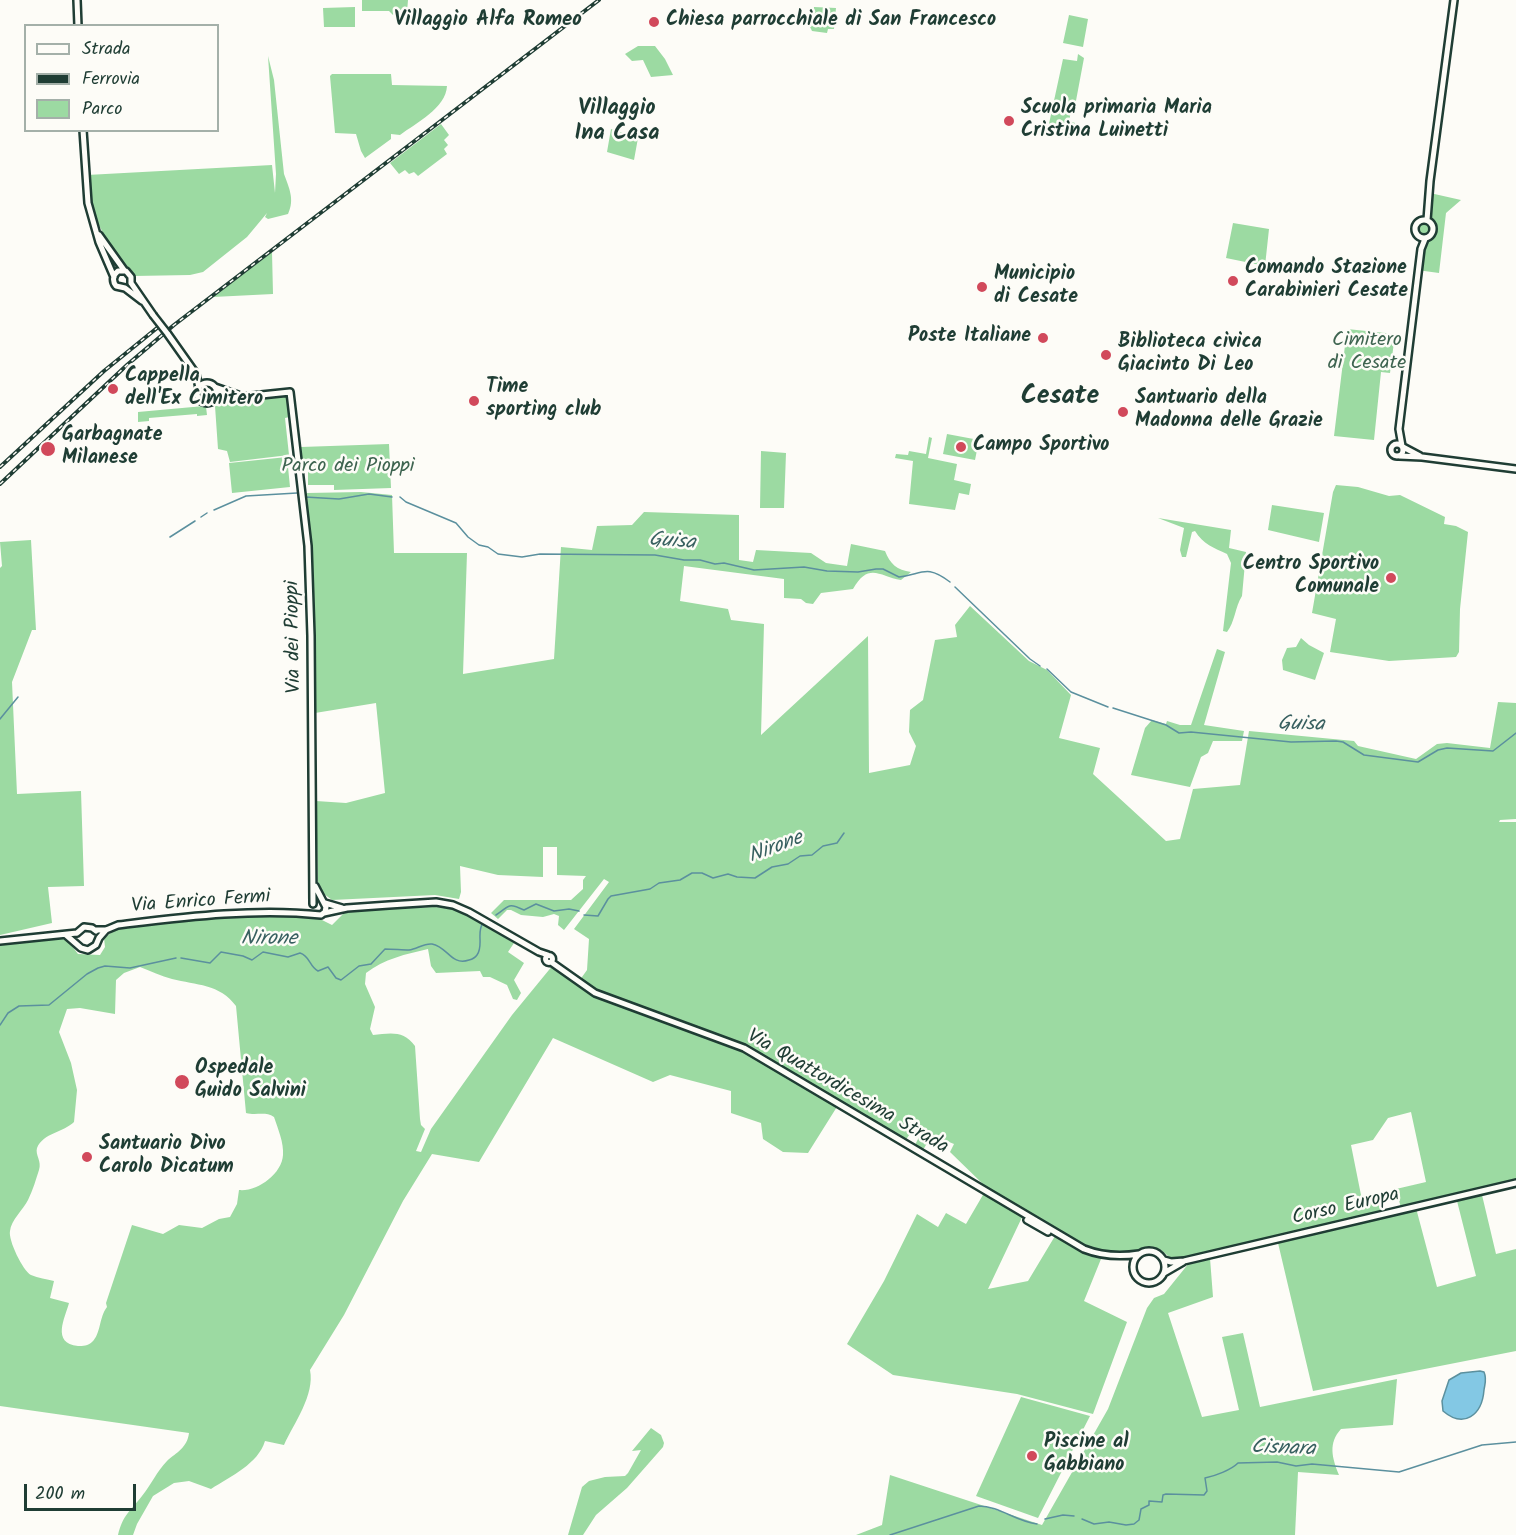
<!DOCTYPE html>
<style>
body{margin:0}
#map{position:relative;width:1516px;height:1535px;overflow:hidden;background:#fdfcf7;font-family:Kalam,sans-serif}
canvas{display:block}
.legend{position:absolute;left:24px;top:24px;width:195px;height:108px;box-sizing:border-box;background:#fdfcf7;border:2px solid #a4b0a9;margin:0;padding:8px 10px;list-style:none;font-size:18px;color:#1f3d34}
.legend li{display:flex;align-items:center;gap:12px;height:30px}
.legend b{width:30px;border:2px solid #a4b0a9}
.scale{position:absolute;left:24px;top:1484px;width:112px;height:27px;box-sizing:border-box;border:3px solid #1f3d34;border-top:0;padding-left:8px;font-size:18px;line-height:21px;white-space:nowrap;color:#1f3d34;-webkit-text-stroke:4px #fdfcf7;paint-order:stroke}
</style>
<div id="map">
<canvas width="1516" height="1535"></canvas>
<ul class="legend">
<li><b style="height:8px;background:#fdfcf7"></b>Strada</li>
<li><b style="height:8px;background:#1f3d34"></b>Ferrovia</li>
<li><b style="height:16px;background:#9cdaa2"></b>Parco</li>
</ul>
<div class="scale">200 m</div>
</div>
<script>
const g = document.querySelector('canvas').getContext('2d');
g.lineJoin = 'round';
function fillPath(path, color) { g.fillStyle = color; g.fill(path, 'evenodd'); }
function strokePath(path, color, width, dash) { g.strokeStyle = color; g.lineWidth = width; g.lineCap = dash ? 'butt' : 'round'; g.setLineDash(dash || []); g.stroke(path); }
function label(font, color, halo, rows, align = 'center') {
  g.font = font + ' Kalam,sans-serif'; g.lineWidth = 5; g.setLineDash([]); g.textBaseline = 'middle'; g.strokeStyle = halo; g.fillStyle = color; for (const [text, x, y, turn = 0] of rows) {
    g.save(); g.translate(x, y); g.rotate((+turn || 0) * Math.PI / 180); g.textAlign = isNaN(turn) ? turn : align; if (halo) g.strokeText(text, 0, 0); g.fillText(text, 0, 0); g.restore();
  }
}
fillPath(new Path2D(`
 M362 0H408L407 12H396L393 15 389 11H362Z
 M355 7V27H324L323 8Z
 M814 7 836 8 834 29H828L827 33 812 31 810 27Z
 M1069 15 1088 19 1083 47 1063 43Z
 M638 46H655L665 59 673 75 651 77 643 60 632 61 625 54Z
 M1078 54 1084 58 1075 106H1072L1069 121 1075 123 1072 138 1047 133 1063 59 1077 61Z
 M268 56 274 80 284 174C289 188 295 199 288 214L268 219 265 217 267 213 247 237 203 272 190 275 134 276 107 240 95 218 87 175 272 165 275 193 276 174Z
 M332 74H391L392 85 447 86C446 108 416 123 400 135L391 134V139L365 158 361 151 356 134 335 133 330 76Z
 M441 124 449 135 444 140 448 145 444 149 447 154 418 176 414 172 409 174 405 170 399 174 390 163Z
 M611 129 638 138 634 160 607 152Z
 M1430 193 1461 200 1446 213 1439 273 1417 270 1428 234H1421L1418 227 1424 223 1430 226 1431 221 1428 214Z
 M1233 223 1269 229 1265 266 1226 258Z
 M272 252 273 294 213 297Z
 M1347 329 1395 334 1390 373 1381 372 1374 440 1334 436Z
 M287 396 290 417 285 418 289 455 230 462 227 451 218 449 215 406Z
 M204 406 206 407 207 415 197 416V414L149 418V421L138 422V412Z
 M947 434 979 440 975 460 943 454Z
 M929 437 932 438 928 458 957 464 954 480 971 484 969 495 959 493 955 510 909 504 913 461 895 458 896 454 908 455 909 451 926 454Z
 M389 444 391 488 334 490V485H308V465L301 461V447Z
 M761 451 786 453 784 508H760Z
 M287 457 290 487 232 493 229 463Z
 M1336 485 1358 487 1389 496 1400 495 1445 517 1444 524 1456 526 1468 532 1460 609 1459 652 1456 657 1389 661 1330 652 1336 619 1312 613 1333 492Z
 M361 492 392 495 394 553H467L463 674 554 659 561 547 592 550 597 526 632 525 644 512 739 515V560L753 562 756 550 811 553 826 563 847 566 851 544 885 551C890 564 897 570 911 572L901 580C880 577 869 561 853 589L821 593 813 604 806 603 801 599 784 598V579L684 566 680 601 728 609 731 620 764 624 761 735 868 636 869 773 910 765 916 746 909 732 910 710 923 700 935 640 957 637 955 625 970 606 1029 661 1047 670 1071 695 1059 738 1100 748 1093 774 1166 841 1180 839 1193 789 1240 785 1249 731 1354 741 1358 746 1416 759 1437 744 1447 743 1490 748 1498 702 1516 703V819L1500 820 1499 822H1516V1180L1401 1208 1396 1189 1426 1182 1411 1112 1388 1118 1373 1140 1351 1145 1362 1200 1378 1196 1383 1212 1174 1261 1161 1250 1152 1247 1124 1254 1101 1252 1078 1243 1025 1211 988 1289 1028 1281 1055 1236 1101 1259 1084 1301 1127 1322 1093 1414 1017 1394 893 1375 847 1344 884 1281 917 1214 938 1227 946 1213 966 1224 987 1188 950 1152 954 1144 932 1135 923 1150 915 1145 921 1133 914 1128 905 1141 840 1102 808 1153 783 1152 763 1139 761 1123 731 1113V1091L670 1075 653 1082 553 1038 479 1162 432 1154 403 1201 344 1315 310 1370C315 1395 294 1423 284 1445L265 1441C258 1464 231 1476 211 1489L189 1481 174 1483 153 1496 137 1524 133 1535H118C123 1515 130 1511 142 1496 151 1485 157 1471 167 1461 177 1452 187 1448 189 1433L0 1406V944L66 938 78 954 100 955 105 947 104 938 119 927 224 916H306L320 919 332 925 345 912 360 910 434 907 453 908 462 912 514 943 508 952 524 963 514 980 521 993 517 1000 513 999 507 985 490 977H483L480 971 436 973 431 966 428 949C406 954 384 959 366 973L365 984 375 1007 370 1029 373 1035C390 1033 404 1030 415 1046L420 1119 421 1125 425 1129 416 1151 421 1152 431 1129 512 1015 553 965 577 984 587 970 589 939 574 929 609 882 604 879 564 930 558 925 559 916 554 914 543 917 521 915 511 910H507L498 919 491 913 504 900H571L583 889V880L586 876 557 875V847H543V877L498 875 460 866 461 892 459 899 435 895 332 900 324 894 318 882 316 801 346 803 385 793 376 703 315 713 314 640 307 493ZM140 967C151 971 161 976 172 979 196 985 220 984 236 1006L246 1113C256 1116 265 1111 274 1117 278 1129 284 1143 283 1155 282 1174 257 1192 239 1190L237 1204 230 1217 219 1219 202 1228 179 1225 163 1234 132 1225 106 1303 107 1307C99 1317 101 1334 92 1342 88 1346 83 1346 78 1346 51 1343 65 1318 69 1303L50 1298 54 1281C47 1279 38 1278 31 1275 23 1271 8 1240 10 1231 11 1220 23 1210 28 1200 33 1190 36 1179 39 1170 42 1161 35 1155 37 1148 43 1133 64 1132 74 1122L77 1090 71 1063 59 1032 67 1009 80 1008 115 1014 116 980 124 973Z
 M1272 505 1324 513 1319 542 1268 530Z
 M1158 518 1231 530 1229 548 1246 552 1242 596C1235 607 1235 622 1227 632L1223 631 1231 563 1227 554C1214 548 1203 544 1195 531L1192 532 1186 557H1182L1180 550 1184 528Z
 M31 540 36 630H32L12 682 17 794 81 791 84 886 48 887 52 923 0 935V568L2 566 0 542Z
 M1301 638 1309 645 1324 653 1315 680 1283 670 1282 660 1287 648 1296 647Z
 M1217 649 1225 652 1204 725 1244 731 1242 741H1213L1208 753 1201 757 1190 787 1131 775 1145 728 1152 720 1166 724 1167 721 1180 725H1191Z
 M1482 1195 1496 1254 1516 1249V1351L1313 1391 1278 1243 1416 1208 1437 1287 1476 1276 1457 1201Z
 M1210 1258 1213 1297 1168 1313 1202 1417 1239 1410 1222 1337 1243 1333 1260 1407 1397 1379 1393 1425 1341 1429C1328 1443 1332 1458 1339 1475L1298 1472 1295 1535H856L882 1525 890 1475 1042 1525 1108 1409 1147 1308 1154 1298 1164 1294 1189 1263Z
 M1021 1397 1090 1416 1038 1518 976 1496Z
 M651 1428 661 1435 664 1443 663 1447 627 1488 596 1515 583 1535H568L582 1487 589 1481 605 1477 625 1476 628 1473 641 1450 632 1451Z`), '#9cdaa2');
const water = new Path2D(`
 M1480 1371 1484 1372C1487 1379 1485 1383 1484 1390 1482 1415 1464 1429 1443 1411L1442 1401 1449 1380 1461 1373Z`);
fillPath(water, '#83c8e4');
strokePath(water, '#5b909e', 1.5);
strokePath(new Path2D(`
 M305 497 339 499 369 494 392 497
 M400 497 406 502 456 523 468 537 479 545 488 547 498 554 522 557 540 554 655 555 684 560H700L715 564 724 563 754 570 804 567 827 571 858 572 876 569H883L899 577C923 574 926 564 950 582
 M214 510 246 496 297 493
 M201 517 207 513
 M170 537 195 521
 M955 587 1030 659 1040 666
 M1047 669 1071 692 1108 707
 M1113 708 1166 725 1179 733 1191 732 1291 742 1336 741 1343 742 1364 755 1418 762 1438 750 1447 748 1493 751 1516 733
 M0 719 18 697
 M496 915C510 906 507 902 524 910L536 904 554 911 569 909 579 911
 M584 915 598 916 608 899 611 896 650 889 659 883 680 880 692 873H702L713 878 728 874 737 877 755 878 772 867 788 864 800 856 812 855 823 846 837 843 844 833
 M181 958 210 963 221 952 243 956 252 960 263 952 288 957 300 953C310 956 309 966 318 971L328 967 336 978 341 980 359 966 371 964 385 949C393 949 402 950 409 950 417 949 424 943 432 944 448 947 451 966 469 960 473 959 475 958 477 955 484 946 476 932 483 923
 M0 1025 8 1013 19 1006 49 1005 87 974 98 968 105 966 130 968 176 958
 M1045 1519 1063 1515 1074 1516
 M1082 1519 1094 1524 1109 1522 1126 1525 1134 1524 1139 1520 1141 1509 1149 1505V1501L1162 1502 1163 1495 1166 1494 1204 1495 1207 1491 1205 1478C1215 1476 1231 1470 1238 1463L1277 1462 1296 1466 1312 1464 1399 1472 1482 1445 1516 1442
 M890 1535 979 1506C999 1506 1017 1522 1037 1524`), '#5b909e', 1.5);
const secondary = new Path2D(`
 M77 0 78 26
 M83 130 88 203 99 242 114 277
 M1415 229a9 9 0 1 1 18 0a9 9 0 1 1-18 0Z
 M1427 220 1430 181 1454 0
 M99 235 124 270
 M131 283V277L126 271H118C113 275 112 281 116 286L125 288 142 301
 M131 283 153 315
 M167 333 196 374 199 388
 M197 393a10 10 0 1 1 20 0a10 10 0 1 1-20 0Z
 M215 387 238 395
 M213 400 290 392 308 546 311 636 313 904
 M1391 450a6 6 0 1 1 12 0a6 6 0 1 1-12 0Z
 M1402 446 1399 429 1421 249 1425 239
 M1403 447 1420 456
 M1399 456 1422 457 1516 469
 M325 903 342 908
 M324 913 347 908 389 905 436 902 453 905 469 912 539 952 548 955
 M95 930H106L118 925C185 917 254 908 321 915L325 912 326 907 315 886
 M77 933 84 927 92 928 96 931
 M66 935 81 948 88 950 96 945 99 938 106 930
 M0 941 77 933
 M545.5 959a3.5 3.5 0 1 1 7 0a3.5 3.5 0 1 1-7 0Z
 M551 962 595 993 744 1048 1084 1249C1102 1256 1120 1257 1139 1254
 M1027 1220 1048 1232
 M1133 1267a16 16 0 1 1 32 0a16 16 0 1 1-32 0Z
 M1164 1260 1171 1262 1184 1261 1516 1183
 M1164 1273 1183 1262`);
strokePath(secondary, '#1f3d34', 10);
strokePath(secondary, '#fdfcf7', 5);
const rail = new Path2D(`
 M0 467 104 371 157 328
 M0 484 127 365 174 325 599 0`);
strokePath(rail, '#1f3d34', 4);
strokePath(rail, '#fdfcf7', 1.5, [4.5]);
const secondaryBridge = new Path2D(`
 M153 315 167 333`);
strokePath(secondaryBridge, '#1f3d34', 10, []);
strokePath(secondaryBridge, '#fdfcf7', 5);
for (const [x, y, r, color] of [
 [654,22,6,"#d1495b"],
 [1009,121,6,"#d1495b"],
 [1233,281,6,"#d1495b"],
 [982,287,6,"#d1495b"],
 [1043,338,6,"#d1495b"],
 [1106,355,6,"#d1495b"],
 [113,389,6,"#d1495b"],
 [474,401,6,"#d1495b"],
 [1123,412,6,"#d1495b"],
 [961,447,6,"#d1495b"],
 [48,449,8,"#d1495b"],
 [1391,578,6,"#d1495b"],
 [182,1082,8,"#d1495b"],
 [87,1157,6,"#d1495b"],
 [1032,1456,6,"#d1495b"]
]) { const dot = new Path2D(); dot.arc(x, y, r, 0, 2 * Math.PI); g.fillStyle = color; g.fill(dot); strokePath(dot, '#fdfcf7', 2); }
label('bold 20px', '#1f3d34', '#fdfcf7', [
 ["Chiesa parrocchiale di San Francesco",666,22],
 ["Scuola primaria Maria",1021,110],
 ["Cristina Luinetti",1021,133],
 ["Comando Stazione",1245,270],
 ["Carabinieri Cesate",1245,293],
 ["Municipio",994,276],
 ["di Cesate",994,299],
 ["Poste Italiane",1031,338,"right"],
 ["Biblioteca civica",1118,344],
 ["Giacinto Di Leo",1118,367],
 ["Cappella",125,378],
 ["dell'Ex Cimitero",125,401],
 ["Time",486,389],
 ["sporting club",486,412],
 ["Santuario della",1135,400],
 ["Madonna delle Grazie",1135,423],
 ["Garbagnate",62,437],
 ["Milanese",62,460],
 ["Campo Sportivo",973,447],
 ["Centro Sportivo",1379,566,"right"],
 ["Comunale",1379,589,"right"],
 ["Ospedale",195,1070],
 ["Guido Salvini",195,1093],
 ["Santuario Divo",99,1146],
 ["Carolo Dicatum",99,1169],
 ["Piscine al",1044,1444],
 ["Gabbiano",1044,1467]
], 'left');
label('20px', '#3e6450', '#fdfcf7', [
 ["Cimitero",1367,342],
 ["di Cesate",1367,365],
 ["Parco dei Pioppi",348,468]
]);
label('20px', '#1f3d34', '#fdfcf7', [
 ["Via dei Pioppi",295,637,-91],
 ["Via Enrico Fermi",201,903,-4],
 ["Via Quattordicesima Strada",847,1093,30],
 ["Corso Europa",1346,1208,-13]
]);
label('bold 21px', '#1f3d34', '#fdfcf7', [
 ["Villaggio Alfa Romeo",488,21]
]);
label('italic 21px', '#386060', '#fdfcf7', [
 ["Guisa",672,543,4],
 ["Guisa",1301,726,1],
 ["Nirone",776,849,-21],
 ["Nirone",269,940],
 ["Cisnara",1283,1450,2]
]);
label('bold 22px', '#1f3d34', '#fdfcf7', [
 ["Villaggio",617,110],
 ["Ina Casa",617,135]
]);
label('bold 26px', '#1f3d34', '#fdfcf7', [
 ["Cesate",1060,399]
]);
</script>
